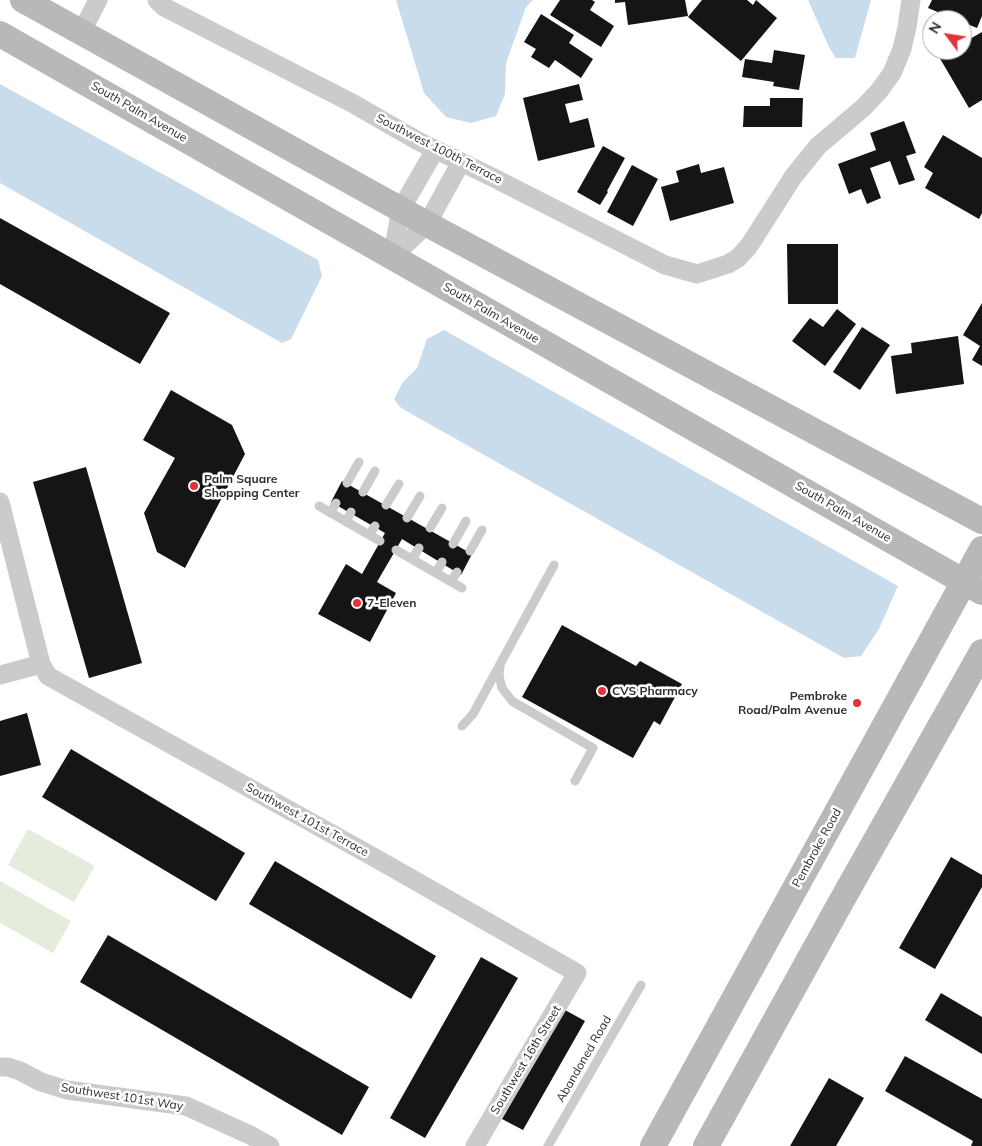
<!DOCTYPE html>
<style>
body{margin:0}
#map{position:relative;width:982px;height:1146px;overflow:hidden;background:#fff;font-family:Mulish,sans-serif}
canvas{display:block}
.north{position:absolute;left:922px;top:10px;width:50px;height:50px;box-sizing:border-box;background:#fff;border:1px solid #ababab;border-radius:50%;rotate:301deg;font-size:14px;font-weight:700;line-height:20px;text-align:center;color:#2e2e2e}
.north::after{content:'';display:block;margin:auto;width:18px;height:22px;background:#e33337;clip-path:polygon(50% 0,100% 100%,50% 72%,0 100%)}
</style>
<div id="map">
<canvas width="982" height="1146"></canvas>
<div class="north">N</div>
</div>
<script>
const g = document.querySelector('canvas').getContext('2d');
g.lineJoin = 'round';
function fillPath(path, color) { g.fillStyle = color; g.fill(path, 'evenodd'); }
function strokePath(path, color, width, dash) { g.strokeStyle = color; g.lineWidth = width; g.lineCap = dash ? 'butt' : 'round'; g.setLineDash(dash || []); g.stroke(path); }
function label(font, color, halo, rows, align = 'center') {
  g.font = font + ' Mulish,sans-serif'; g.lineWidth = 5; g.setLineDash([]); g.textBaseline = 'middle'; g.strokeStyle = halo; g.fillStyle = color; for (const [text, x, y, turn = 0] of rows) {
    g.save(); g.translate(x, y); g.rotate((+turn || 0) * Math.PI / 180); g.textAlign = isNaN(turn) ? turn : align; if (halo) g.strokeText(text, 0, 0); g.fillText(text, 0, 0); g.restore();
  }
}
fillPath(new Path2D(`
 M28 829 95 866 74 902 8 865Z
 M0 881 71 921 53 953 0 923Z`), '#e4ecdc');
fillPath(new Path2D(`
 M396 0H533L526 7 506 63 505 94 496 116 471 123 446 117 424 93Z
 M808 0H871L855 58H836L829 47Z
 M0 84 318 260 322 276 291 339 282 343 0 183Z
 M444 330 898 586 879 629 861 656 844 658 401 408 394 399 403 382 417 368 427 339Z`), '#c9dceb');
fillPath(new Path2D(`
 M560 0H592L595 2 590 10 614 26 601 47 550 15Z
 M615 0H685L688 16 628 25 625 2 615 3Z
 M702 0H747L753 5 756 0 777 18 741 61 688 17Z
 M932 0H982V16L977 28 962 22V20H957L928 8Z
 M541 14 574 35 569 43 593 59 581 78 555 60 549 68 531 57 536 49 524 42Z
 M962 30 968 40 982 32V100L969 108 935 50H962Z
 M774 50 805 55 799 90 773 86 774 82 742 77 745 59 772 63Z
 M579 84 583 100 565 104 570 123 588 118 595 147 538 161 523 98Z
 M770 98H803L802 127H743L744 106H770Z
 M904 121 916 153 906 156 915 180 899 185 890 161 870 168 881 198 867 204 861 189 849 194 838 164 876 150 870 133Z
 M943 135 982 158V213L979 219 925 188 933 173 924 167Z
 M603 146 625 158 607 191 608 192 600 205 577 192Z
 M699 164 701 173 724 167 734 203 670 221 661 187 679 182 676 171Z
 M632 165 658 179 633 226 607 212Z
 M0 218 170 313 140 364 0 284Z
 M787 244H838V304H788Z
 M982 303V366L972 360 980 346 963 335Z
 M837 309 856 324 825 366 792 341 810 318 823 327Z
 M862 327 890 345 860 390 833 372Z
 M958 336 964 384 896 394 891 356 912 353 911 343Z
 M171 390 232 425 245 454 185 568 157 552 144 513 175 458 143 440Z
 M86 467 142 663 89 678 33 482Z
 M342 481 472 554 461 575 402 539 377 582 396 593 370 642 318 614 346 564 362 574 385 533 331 502Z
 M562 625 636 666 640 661 682 684 660 725 654 721 633 758 522 697Z
 M27 713 41 765 0 776V721Z
 M71 749 245 853 216 901 42 797Z
 M951 857 982 875V887L935 969 899 948Z
 M275 861 436 956 411 999 249 904Z
 M108 935 369 1087 342 1135 80 982Z
 M481 957 518 978 425 1138 390 1118Z
 M941 993 982 1017V1054L925 1020Z
 M565 1010 585 1021 523 1130 502 1119Z
 M905 1056 982 1099V1146H971L973 1141 885 1091Z
 M829 1078 864 1098 836 1146H790Z`), '#151515');
strokePath(new Path2D(`
 M347 483 359 462
 M363 492 375 471
 M386 505 399 484
 M319 506 380 541
 M330 513 336 503
 M407 518 420 496
 M346 522 351 512
 M430 528 442 508
 M369 535 375 526
 M453 544 466 521
 M396 550 462 588
 M470 551 482 530
 M412 559 419 548
 M436 573 442 562
 M451 582 457 572
 M500 667 499 676 502 688 512 701 593 748 575 781
 M462 726 473 714 554 565
 M548 1146 641 985`), '#cbcbcb', 9);
strokePath(new Path2D(`
 M157 0 164 7 352 103 418 141 492 177 665 265 697 274 728 264 738 258 749 246 793 177 818 146 863 108 879 91 892 73 902 49 907 27 911 0
 M81 33 98 0
 M392 257 427 224 461 162
 M392 257 401 209 435 150
 M0 502 41 664 48 676 377 859 577 973 475 1146
 M0 675 41 664
 M0 1067H8L20 1071 41 1082 67 1090 186 1106 250 1135 270 1146`), '#cbcbcb', 19);
strokePath(new Path2D(`
 M23 0 427 224 982 521
 M0 34 982 592
 M653 1146 982 549
 M706 1146 837 909 982 652`), '#b8b8b8', 26);
for (const [x, y, r, color] of [
 [194,486,5,"#e33337"],
 [357,603,5,"#e33337"],
 [602,691,5,"#e33337"],
 [857,703,5,"#e33337"]
]) { const dot = new Path2D(); dot.arc(x, y, r, 0, 2 * Math.PI); g.fillStyle = color; g.fill(dot); strokePath(dot, '#fff', 2); }
label('12px', '#2e2e2e', '#fff', [
 ["South Palm Avenue",139,112,30],
 ["Southwest 100th Terrace",439,149,27],
 ["South Palm Avenue",491,313,30],
 ["South Palm Avenue",843,512,30],
 ["Southwest 101st Terrace",307,820,29],
 ["Pembroke Road",817,848,-61],
 ["Abandoned Road",584,1059,-60],
 ["Southwest 16th Street",526,1060,-59],
 ["Southwest 101st Way",122,1097,9]
]);
label('bold 12px', '#2e2e2e', '#fff', [
 ["Palm Square",204,479],
 ["Shopping Center",204,493],
 ["7-Eleven",367,603],
 ["CVS Pharmacy",612,691],
 ["Pembroke",847,696,"right"],
 ["Road/Palm Avenue",847,710,"right"]
], 'left');
</script>
